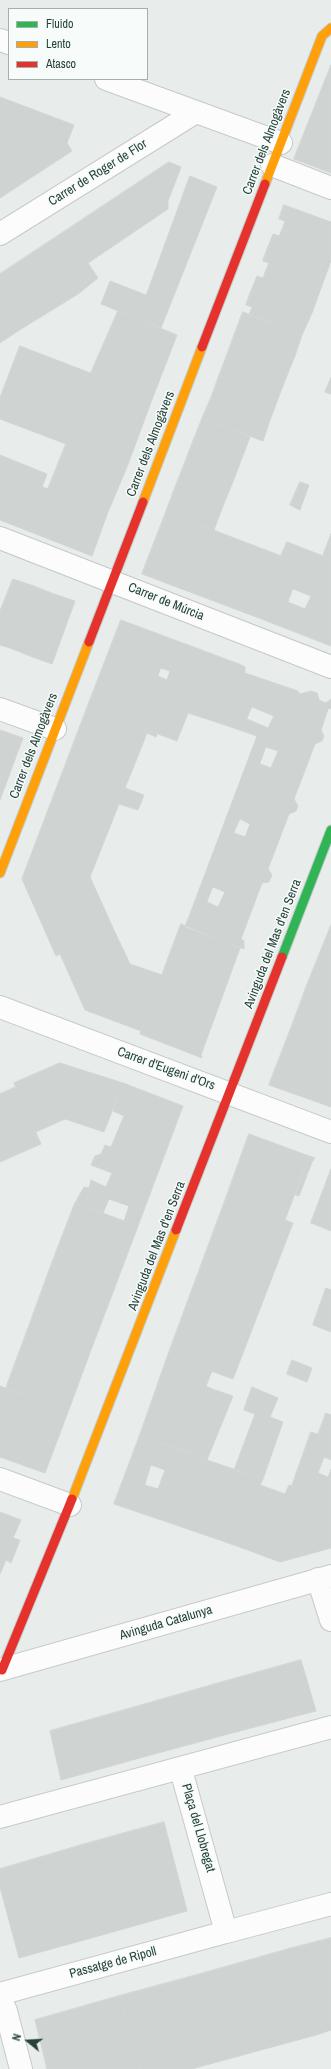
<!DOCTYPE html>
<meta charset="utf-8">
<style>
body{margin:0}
#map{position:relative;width:331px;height:2069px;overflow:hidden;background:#e8edeb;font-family:"Archivo Narrow",sans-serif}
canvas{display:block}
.legend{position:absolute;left:8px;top:8px;width:140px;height:72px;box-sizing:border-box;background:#f7fbf9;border:1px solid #a3b1ad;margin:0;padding:5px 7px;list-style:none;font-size:12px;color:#24423a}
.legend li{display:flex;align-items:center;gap:8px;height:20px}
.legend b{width:20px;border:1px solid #a3b1ad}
.north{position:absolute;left:8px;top:2021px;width:40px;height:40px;-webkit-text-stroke:3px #f7fbf9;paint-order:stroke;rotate:288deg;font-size:11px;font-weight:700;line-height:16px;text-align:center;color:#24423a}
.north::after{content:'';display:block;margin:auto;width:14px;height:18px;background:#24423a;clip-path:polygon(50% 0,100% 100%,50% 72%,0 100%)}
</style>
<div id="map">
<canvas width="331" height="2069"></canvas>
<ul class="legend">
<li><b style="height:5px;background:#30b455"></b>Fluido</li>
<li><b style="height:5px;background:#ff9f0a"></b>Lento</li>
<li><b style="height:5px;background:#e5322d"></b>Atasco</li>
</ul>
<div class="north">N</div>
</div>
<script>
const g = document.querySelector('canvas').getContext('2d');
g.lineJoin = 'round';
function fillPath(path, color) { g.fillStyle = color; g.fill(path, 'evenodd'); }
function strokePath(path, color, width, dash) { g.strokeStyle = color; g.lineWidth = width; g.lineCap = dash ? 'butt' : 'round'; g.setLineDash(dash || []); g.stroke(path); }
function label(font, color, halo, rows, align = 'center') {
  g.font = font + ' "Archivo Narrow",sans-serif'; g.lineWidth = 3; g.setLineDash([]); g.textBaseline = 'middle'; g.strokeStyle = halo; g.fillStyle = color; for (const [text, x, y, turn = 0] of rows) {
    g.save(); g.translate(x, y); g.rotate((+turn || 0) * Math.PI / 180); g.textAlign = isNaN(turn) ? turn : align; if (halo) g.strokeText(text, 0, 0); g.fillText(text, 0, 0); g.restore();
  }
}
const building = new Path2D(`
 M331 65V173L294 159Z
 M0 97 74 125 67 143 72 151 0 198Z
 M169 162 181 167 168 201V209L88 263 98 278 78 294 47 243Z
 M190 176 217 187 161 328 101 304 110 281 146 295Z
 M284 205 331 222V248L282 230 285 221 279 219Z
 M282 230 331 248V260L328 269 268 247 273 234 279 236Z
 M47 243 78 294 18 331 0 304V274Z
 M268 247 328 269 320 291 266 270 269 263 263 261Z
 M266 270 320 291 312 313 251 291 257 276 263 278Z
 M251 291 312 313 302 335 249 315 252 307 246 305Z
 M0 304 18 331 0 343Z
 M118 311 177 335 153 397 91 373Z
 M243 312 302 335 295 356 235 333Z
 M235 333 295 356 286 378 227 355Z
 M20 346 153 397 127 467 0 419V398Z
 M227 355 286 378 278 399 219 376Z
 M219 376 278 399 270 420 211 398Z
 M331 378V394L325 392Z
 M211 398 270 420 263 441 202 419Z
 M202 419 250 437 242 458 194 439Z
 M194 439 242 458 232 484 184 465Z
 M66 444 127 467 108 512 48 489Z
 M0 455 47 474 42 487 40 486 23 529 0 520Z
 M184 465 232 484 223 506 175 488Z
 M300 482 309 485 300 510 290 505Z
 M40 486 108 512 92 556 23 529Z
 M175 488 223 506 214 530 166 512Z
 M166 512 284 557 259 618 142 574Z
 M331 534V559L323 556Z
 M287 542 331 559V646L259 618 284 557 281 556ZM293 589 311 596 305 609 288 602Z
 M13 579 34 586 10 648 0 645V611Z
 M34 586 54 594 30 656 10 648Z
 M54 594 75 601 52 664 30 656Z
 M121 620 239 664 219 723 188 713 177 741 87 708ZM161 668 170 671 167 680 158 676Z
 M239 664 245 667V673L298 691 300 694 311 691 317 693 319 700 326 703 331 699V708L328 709 321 730 324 736 322 741 315 744 294 799 298 806 296 811 289 814 268 869 272 875 269 882 262 883 241 939 244 941V949L185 927 257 736 219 723ZM252 707 274 716 268 728 247 719ZM266 747 278 751 271 768 260 764ZM240 819 250 824 245 837 234 833ZM213 887 225 892 218 907 207 902Z
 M87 708 157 734 156 737 147 733 136 761 76 737Z
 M0 730 23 738 0 800Z
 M76 737 136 761 125 788 65 766Z
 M65 766 144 795 138 810 119 804 90 877 113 928 56 956 22 879Z
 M181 924 240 948 201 1055 202 1058 140 1034Z
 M331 925V994L307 985Z
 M113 928 130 964 162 975 141 1031 85 1010 60 954Z
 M307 985 331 994V1036L293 1023Z
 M293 1023 331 1036V1107L269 1085Z
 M60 1063 123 1083 104 1132 65 1119 36 1132 14 1083Z
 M123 1083 183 1106 138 1226 124 1221 129 1206 109 1199 103 1213 75 1203 84 1187 89 1188 91 1180 106 1187 112 1173 91 1165 95 1156 101 1154 105 1145 111 1147 124 1116 113 1111Z
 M16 1087 41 1144 0 1162V1094Z
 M249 1134 309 1156 285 1220 226 1198Z
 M309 1156 315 1158 312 1162 299 1196 295 1195Z
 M331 1169V1231L311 1223Z
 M226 1198 293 1223 233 1379 168 1355Z
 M75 1203 138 1226 115 1287 52 1263Z
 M52 1263 115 1287 91 1350 29 1326Z
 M326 1288 331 1290V1332L313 1325Z
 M29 1326 91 1350 68 1412 6 1388Z
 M168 1355 212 1371 206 1386 212 1389 204 1408 192 1437 187 1435 181 1450 140 1435Z
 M292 1360 312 1368 307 1382 287 1374Z
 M0 1386 68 1412 45 1473 0 1457Z
 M252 1387 278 1398 270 1417 283 1422 263 1479 234 1470 255 1414 244 1410Z
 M212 1389 233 1396 207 1460 181 1450 187 1435 192 1437Z
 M326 1413 331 1415V1439L318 1435Z
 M311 1432 331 1439V1460L324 1457 318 1473 328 1477 331 1469V1501L292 1486Z
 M140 1435 198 1457 173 1524 114 1504ZM151 1465 165 1470 158 1489 145 1485Z
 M198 1457 263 1479 260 1485 257 1484 234 1545 173 1524Z
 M257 1484 285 1494 289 1485 331 1501V1548L280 1562 234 1545Z
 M0 1512 21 1520 13 1538 20 1540 11 1563 6 1560 0 1574Z
 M301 1660 316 1711 232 1733 219 1683Z
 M219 1683 232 1733 147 1756 135 1707Z
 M135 1707 147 1756 61 1780 50 1731Z
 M164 1822 187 1911 102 1935 78 1846Z
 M78 1846 102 1935 19 1958 0 1887V1869Z
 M331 1938V2030L316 2035 292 1948Z
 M292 1948 316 2035 228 2059 204 1973Z
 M204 1973 228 2059 192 2069H140L119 1996Z
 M119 1996 140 2069H47L35 2020Z`);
fillPath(building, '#cfd4d2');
strokePath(building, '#d1d6d4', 1);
const street = new Path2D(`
 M0 40 9 43
 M106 79 281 143
 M272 165 331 188
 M0 234 196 112
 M0 538 331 667
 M0 709 55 729
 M0 1007 331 1132
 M0 1479 70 1505
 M318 1579 331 1620
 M0 1670 331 1576
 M181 1770 226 1932 331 1904
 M0 1817 331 1727
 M0 1994 226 1932
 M0 1997 6 2011 21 2069`);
const fast = new Path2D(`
 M282 957 331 830`);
const slow = new Path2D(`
 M265 184 322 36 331 28
 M143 502 202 347
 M0 873 89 642
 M72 1499 176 1230`);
const jam = new Path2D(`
 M202 347 265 184
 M89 642 143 502
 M176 1230 282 957
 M2 1670 72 1499`);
strokePath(street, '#c5cac8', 24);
strokePath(fast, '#c3cbc8', 11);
strokePath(slow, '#c3cbc8', 11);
strokePath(jam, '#c3cbc8', 11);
strokePath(street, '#fcfcfc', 22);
strokePath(fast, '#30b455', 9);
strokePath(slow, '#ff9f0a', 9);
strokePath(jam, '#e5322d', 9);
label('13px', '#24423a', '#f7fbf9', [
 ["Carrer dels Almogàvers",267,142,-69],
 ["Carrer de Roger de Flor",98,173,-32],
 ["Carrer dels Almogàvers",151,444,-69],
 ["Carrer de Múrcia",166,602,22],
 ["Carrer dels Almogàvers",34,746,-69],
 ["Avinguda del Mas d'en Serra",273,944,-69],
 ["Carrer d'Eugeni d'Ors",166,1069,20],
 ["Avinguda del Mas d'en Serra",157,1246,-69],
 ["Avinguda Catalunya",166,1623,-16],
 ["Plaça del Llobregat",198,1828,74],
 ["Passatge de Ripoll",113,1963,-15]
]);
</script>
